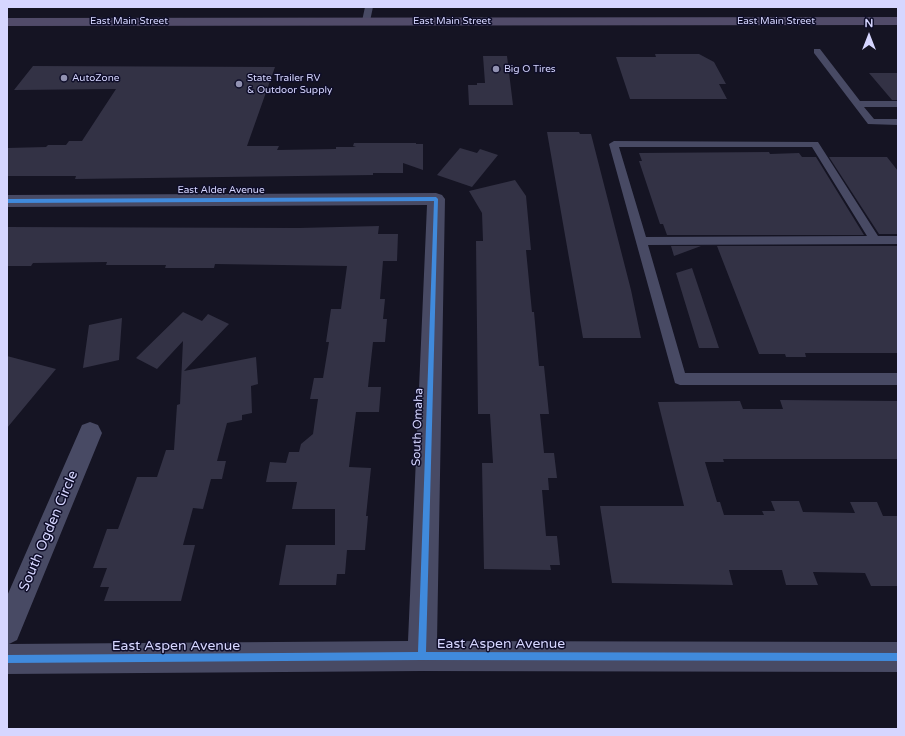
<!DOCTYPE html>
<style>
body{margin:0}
#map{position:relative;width:905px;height:736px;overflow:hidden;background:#151423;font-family:"Varela Round",sans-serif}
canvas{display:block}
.frame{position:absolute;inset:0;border:8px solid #d6d6ff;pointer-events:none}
.north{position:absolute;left:849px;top:16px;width:40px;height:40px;-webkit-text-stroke:3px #0f0e29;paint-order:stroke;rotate:0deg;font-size:11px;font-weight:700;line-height:16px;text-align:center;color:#d6d6ff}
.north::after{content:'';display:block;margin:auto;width:14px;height:18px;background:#d6d6ff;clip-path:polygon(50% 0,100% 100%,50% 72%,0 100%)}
</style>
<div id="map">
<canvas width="905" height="736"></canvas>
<div class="frame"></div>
<div class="north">N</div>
</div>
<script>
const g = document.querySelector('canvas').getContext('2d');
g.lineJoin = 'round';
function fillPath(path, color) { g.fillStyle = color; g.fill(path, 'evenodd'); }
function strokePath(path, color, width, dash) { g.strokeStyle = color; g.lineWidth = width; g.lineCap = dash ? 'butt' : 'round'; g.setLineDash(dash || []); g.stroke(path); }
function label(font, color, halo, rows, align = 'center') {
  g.font = font + ' "Varela Round",sans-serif'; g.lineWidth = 3; g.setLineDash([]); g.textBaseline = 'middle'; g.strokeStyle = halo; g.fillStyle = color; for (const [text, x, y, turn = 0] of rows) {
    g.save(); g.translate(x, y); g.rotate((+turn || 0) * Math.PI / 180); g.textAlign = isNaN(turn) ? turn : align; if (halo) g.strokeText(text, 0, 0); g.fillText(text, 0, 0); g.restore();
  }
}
fillPath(new Path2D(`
 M655 54H699L714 62 726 84H719L727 99H630L616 57H656Z
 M483 56H507L513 105H469L468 85H477V83H485Z
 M33 66 275 67 247 146H279L277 150 336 149V147H356L353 146 354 143H416V144H423V170L403 163V173H373V175L75 179 76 176H7V148L46 147 48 145H66L69 141H82L116 89 14 90Z
 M869 73H898V100H892Z
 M547 132H579L580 134H591L631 290 641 338H583Z
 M460 148 477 153 480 149 498 155 472 187 437 175Z
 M769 152 770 154 799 153 802 157H816L864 235H667L663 224H660L639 161H642L639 153Z
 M829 157H887L898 171V234H879Z
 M515 180 526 196 531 250H526L532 312H534L539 366H544L549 414H540L544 453H554L557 478H548L549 490H542L546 536H557L560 565H550L551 570 484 569 482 463H493L490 414H478L476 241H483L482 213 469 191Z
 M379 226 378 234H398L397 261H383L380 299H385L383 319H387L385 342H373L368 387H381L379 412H356L349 467 371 468 366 516H368L365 550H347L345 574H337L336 585H279L286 545H335V509H292L297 482H266L270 462 286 463 289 452H299L301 444 313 434 318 399H310L314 378H323L329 342H326L331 309H341L347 266 215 264 214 268H165L166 265H106L107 262 33 263 31 266H7V227L299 228Z
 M671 246H701L674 256Z
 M717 246H898V353H805L806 357H786L785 354H759Z
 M692 268 719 348H699L676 273Z
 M183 312 202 321 208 314 229 324 184 371 256 357 258 384 251 386 252 413 242 415V420L227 423 217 461H226L222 479H211L203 509 193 508 183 545H195L181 601H104L109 587H100L107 568H93L107 529H118L137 477H157L166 450H174L177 405 180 404 183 341 157 369 136 358Z
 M122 318 119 360 83 368 89 325Z
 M7 356 56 369 7 428Z
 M780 400 898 401V459H723L724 462H705L717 502H720L724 515H764L762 511H775L771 501H799L803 512 855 513 850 502H877L883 516H898V586H871L865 573 813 572 818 585H786L782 570H729L733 585 612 583 600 506H684L658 402 740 401 743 409H783Z`), '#333245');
fillPath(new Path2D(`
 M365 7H373L370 21 366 23 362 21Z
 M814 49H820L860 101H898V107H864L874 119H898V125L868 124 814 53Z
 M614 141 818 142 878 236H898V244L648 245 685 373H898V385H680L675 383 609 144ZM619 147H812L867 236 646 237Z`), '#484a64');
fillPath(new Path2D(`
 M436 193 442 195 445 199 437 641 898 642V672L422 671 7 674V596L82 425 90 422 98 425 102 433 17 640 9 644 408 641 427 205 7 207V195Z`), '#484a64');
fillPath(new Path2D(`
 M898 17V25L7 26V18Z`), '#514b69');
fillPath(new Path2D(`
 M436 197 438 199 426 652 898 653V661L422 660 7 663V655L418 652 434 201 7 203V199Z`), '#408adc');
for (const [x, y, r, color] of [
 [496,69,4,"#9292b2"],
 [64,78,4,"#9292b2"],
 [239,84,4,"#9292b2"]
]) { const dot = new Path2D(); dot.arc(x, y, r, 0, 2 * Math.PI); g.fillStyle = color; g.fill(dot); strokePath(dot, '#0f0e29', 1.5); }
label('10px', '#d6d6ff', '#0f0e29', [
 ["East Main Street",129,21],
 ["East Main Street",452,21],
 ["East Main Street",776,21],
 ["East Alder Avenue",221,190]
]);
label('10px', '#d6d6ff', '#0f0e29', [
 ["Big O Tires",504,69],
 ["AutoZone",72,78],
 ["State Trailer RV",247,78],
 ["& Outdoor Supply",247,90]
], 'left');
label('12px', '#d6d6ff', '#0f0e29', [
 ["South Omaha",418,427,-88]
]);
label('14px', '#d6d6ff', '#0f0e29', [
 ["South Ogden Circle",49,531,-67],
 ["East Aspen Avenue",501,644],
 ["East Aspen Avenue",176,646]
]);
</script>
